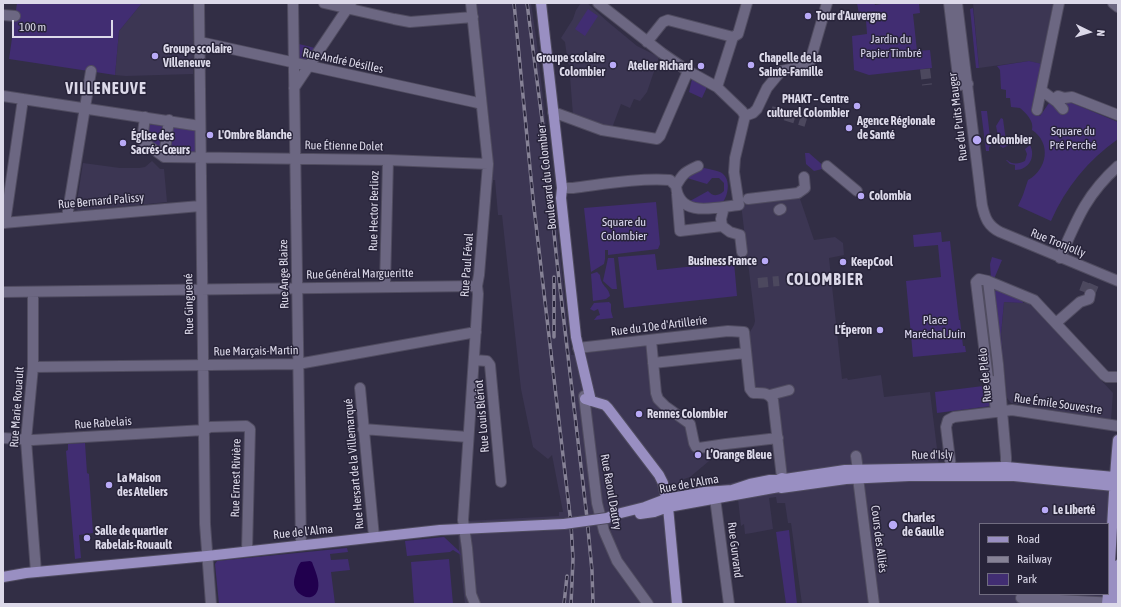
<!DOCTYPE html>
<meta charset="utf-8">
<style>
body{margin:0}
#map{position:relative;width:1121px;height:607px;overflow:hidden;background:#322e45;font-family:"Asap Condensed",sans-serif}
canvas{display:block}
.frame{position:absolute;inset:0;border:4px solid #dcd9e9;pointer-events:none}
.legend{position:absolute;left:979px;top:523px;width:130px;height:72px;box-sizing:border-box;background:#28243a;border:1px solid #706c80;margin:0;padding:5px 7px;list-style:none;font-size:12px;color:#dcd9e9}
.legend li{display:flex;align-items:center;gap:8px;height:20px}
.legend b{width:20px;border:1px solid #706c80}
.north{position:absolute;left:1069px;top:12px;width:40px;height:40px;-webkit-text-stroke:3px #28243a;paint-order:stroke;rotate:95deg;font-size:11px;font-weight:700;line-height:16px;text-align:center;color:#dcd9e9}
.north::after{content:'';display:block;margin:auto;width:14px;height:18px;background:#dcd9e9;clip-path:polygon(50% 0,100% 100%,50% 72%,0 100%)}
.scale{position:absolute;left:12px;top:20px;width:101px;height:18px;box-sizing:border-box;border:2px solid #dcd9e9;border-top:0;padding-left:5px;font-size:12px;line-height:14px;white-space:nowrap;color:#dcd9e9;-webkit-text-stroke:3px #28243a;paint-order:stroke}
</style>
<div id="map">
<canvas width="1121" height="607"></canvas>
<div class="frame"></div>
<ul class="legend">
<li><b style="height:5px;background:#998fc2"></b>Road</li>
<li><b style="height:5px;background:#868296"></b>Railway</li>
<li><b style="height:11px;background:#412d72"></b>Park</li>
</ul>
<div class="north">N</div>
<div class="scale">100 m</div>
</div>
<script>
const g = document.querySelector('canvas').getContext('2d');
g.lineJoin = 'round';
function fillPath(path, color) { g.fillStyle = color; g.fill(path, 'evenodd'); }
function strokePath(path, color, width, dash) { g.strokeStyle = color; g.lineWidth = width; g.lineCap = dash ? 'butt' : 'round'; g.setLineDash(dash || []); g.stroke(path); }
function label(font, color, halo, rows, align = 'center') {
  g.font = font + ' "Asap Condensed",sans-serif'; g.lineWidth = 3; g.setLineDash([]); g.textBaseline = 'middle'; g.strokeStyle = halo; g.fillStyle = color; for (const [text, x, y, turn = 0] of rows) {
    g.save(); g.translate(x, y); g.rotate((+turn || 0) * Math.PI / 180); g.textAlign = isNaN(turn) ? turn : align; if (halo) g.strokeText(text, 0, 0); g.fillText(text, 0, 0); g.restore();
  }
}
fillPath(new Path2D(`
 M142 3H193V74L126 76 115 75 119 31Z
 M477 3H531L537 44 571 355 647 345 652 388 686 425 690 444 711 449 715 456 690 477 684 479 682 492 785 473 772 389 755 390 747 337 754 325 755 321 741 204 779 200 798 193 814 240 835 237 843 243 844 255 829 258 842 379 847 378 848 380 881 375 884 397 930 392 939 465 1118 474 1109 604H802L791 523H788L785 503H777L776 497 769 498 773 529 752 533 745 534 744 524 741 526 738 499 670 510 680 604H465L459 551 458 529 467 521 559 516V512H563L552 455 548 459 533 447 521 389 502 215H498L495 180H493V183L492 182 493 157ZM980 524H1108V594H980Z
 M581 3H587L608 22 637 46 659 57 647 92 640 101 634 99 630 108 621 104 612 128 573 115 569 64H568L565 42 561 38 573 19 576 10Z
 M973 3H1053L1041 64 1029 61 979 68Z
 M152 161 160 169H164L167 202 78 211 76 208 83 163 120 168H139L145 167Z
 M1004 302 1029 303 1113 393 1111 420 1011 403 1007 398 1001 334Z`), '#3c3653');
fillPath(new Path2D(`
 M17 3H142L119 31 115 75 9 59Z
 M857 3H874L875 5 887 3 919 4 920 13 913 14 917 51 930 50 932 68 869 75 854 70 852 36 867 34 866 20H860Z
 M973 8 979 68H976L970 9Z
 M588 9 598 16 585 36 575 29Z
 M299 44 315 48 308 61 299 59Z
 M1029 61 1042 64 1032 111 1040 116 1049 103 1062 110 1067 101 1118 122V139C1088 160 1066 187 1051 221L1018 206 1023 195 1028 180C1047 170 1052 143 1032 130 1034 121 1027 114 1020 108L1011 107 1010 98H1006V90L1001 89 1000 70 997 66Z
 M692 79 707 87 702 98 689 92Z
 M981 111H987L991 146 989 147V151H986Z
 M1001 118 1003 119 1006 141 1007 143 1011 142V144L1003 148 1000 146 996 126Z
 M146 124 164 126 161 148 159 150 146 140Z
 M170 127 195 130V155H169Z
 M1030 145C1036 157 1029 170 1015 170V165L1010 164 1006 160H1007C1012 165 1019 164 1025 161L1027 154 1025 149Z
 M805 153H809L826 168 814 171 806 164Z
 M704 168C709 169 715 170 720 172 731 177 729 194 723 202L701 206 690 201 708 191C713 197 719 196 724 191V183L719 178H712L707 184 687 178Z
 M656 202 660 244 658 249 608 255V250H605V259L604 264 591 272 584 208Z
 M941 232 942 242 950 241 959 320H960L963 346H965L966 352 913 357 906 281 941 277 938 245 914 247 913 235Z
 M655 254 657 270 734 262 737 296 624 308 618 257Z
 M992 257 1002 260 994 279 991 278 990 264Z
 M608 258H614L617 289H612L603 281Z
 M597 272 600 275C601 287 609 287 610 296L606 299 593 301 591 274Z
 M996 290 1022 300 1023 303 1004 302 1001 334 1003 358H1001L994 294Z
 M609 302 611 304V311L613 318 594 320 597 316 600 315 598 309 594 311 590 309 594 303Z
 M983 386 988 387 991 406 937 413 935 392Z
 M85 443 87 473 89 474 93 533 79 535 81 558 75 559 66 451 68 450V444Z
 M789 530 797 604H786L776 532Z
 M444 537 459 551 461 555 453 550 450 552 407 556 405 541Z
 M347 548 348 552 330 554 331 560 348 559 350 570 331 572 335 604H219L215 564 217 561Z
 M449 559 453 604H414L411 562Z`), '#412d72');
fillPath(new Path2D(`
 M310 561 312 562C315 570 320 581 318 589 314 605 293 595 294 582 294 579 295 576 296 573 297 569 298 565 301 562Z`), '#21004e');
strokePath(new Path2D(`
 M925 69 927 85
 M771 111 806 122
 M758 283 779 281
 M1084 292 1089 279
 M1090 294 1095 282`), '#4c485e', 10, [10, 5]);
const minor = new Path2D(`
 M199 3 205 524 211 604
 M293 3 301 545
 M324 3 394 19 410 22 473 17
 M471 3 488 164 479 275 477 286 478 294 476 327 463 520 467 548 471 594 475 604
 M598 3 662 53 688 71 717 87 742 111 745 116
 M949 3 959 85 968 84
 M957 3 982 205C985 218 988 226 1000 232L1118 281
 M1113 3 1118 7
 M3 15 15 16
 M200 42 474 102 481 104
 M647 42 663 22 668 20 733 37
 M717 87 733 37 738 34 747 3
 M294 88 351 3
 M1041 90 1057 102 1063 109
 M3 96 200 126
 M1054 99 1058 96 1064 98 1072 97 1118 115
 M1037 110 1059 3
 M553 112 602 130 657 139 660 136 688 71
 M745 116 753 113 757 109 767 88 781 71 809 65 827 3
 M145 117 142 141 164 157 388 160 488 164
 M164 157 169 120
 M827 166 857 191
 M676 186C679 219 717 207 739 205L734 172 735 158 745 116
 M676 186C683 173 685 172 698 166
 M562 188H573C605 184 638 178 670 180L676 186
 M677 194 680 231 722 226
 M748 199 798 193 805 188 804 177
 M724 207 721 219 722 226 730 232 740 235 742 252
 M779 210 781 209
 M67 217 91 71
 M3 223 200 206
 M5 223 23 99
 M1060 258C1077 219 1086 195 1118 166
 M988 281 998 364 1006 457V474
 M385 286 388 160
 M3 292 477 286
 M33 292V367L26 440 36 572
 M1056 323 1080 302 1089 299 1090 294
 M651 340 656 393 658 399 665 406 690 424 694 443 696 447 699 448 726 444 778 438
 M578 348 728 331 744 332 750 389 753 393C762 393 768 392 773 400L782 478
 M474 360 487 361 490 365 501 482
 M653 363 746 353
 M33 367 298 364 476 332
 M360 388 374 537
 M770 395 789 390
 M584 396 597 503 604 531 617 561 648 604
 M996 412 993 384 992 381 988 379 976 282 979 279 988 281 1034 300 1104 375 1107 377H1118
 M363 429 468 437
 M3 438 33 440 204 430 210 427 246 426 250 429 247 551
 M856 456 858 470
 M951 468 946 427 948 420 954 417 1012 410 1118 426
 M857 470 874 604
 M715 498 729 604
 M1021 598 1115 603`);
const major = new Path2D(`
 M541 3 562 188 561 198 576 337 591 401
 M585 399 605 405 608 408 659 475 663 483 668 507 677 604
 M785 479 845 470 1006 467 1114 477
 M786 486 787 484 785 479 782 478 778 480V485L781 488 846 479 909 476H1014L1114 486
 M640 514 654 512 668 507 779 487
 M607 518 617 514 645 507 666 499 705 492 732 490 750 484 770 480H778
 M3 577 26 573 207 556 440 530 564 524
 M1108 591C1112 541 1113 491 1118 440
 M1107 604 1108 594
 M1115 604 1118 565`);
strokePath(minor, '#504c60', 12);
strokePath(major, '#504c60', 12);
strokePath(minor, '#6c6782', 10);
strokePath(major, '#998fc2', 10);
const rail = new Path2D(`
 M514 3 533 199 571 524 573 559 571 604
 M527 3 543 127 557 262 587 518 592 571 593 604
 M554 277V337
 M564 604 567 576`);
strokePath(rail, '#868296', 3.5);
strokePath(rail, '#28243a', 2, [6]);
const majorBridge = new Path2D(`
 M564 524 607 518`);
strokePath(majorBridge, '#504c60', 12, []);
strokePath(majorBridge, '#998fc2', 10);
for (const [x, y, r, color] of [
 [808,16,4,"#b9aaf7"],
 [155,56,4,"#b9aaf7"],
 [613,65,4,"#b9aaf7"],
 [751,65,4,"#b9aaf7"],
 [701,66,4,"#b9aaf7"],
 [857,106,4,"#b9aaf7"],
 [849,128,4,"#b9aaf7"],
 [210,135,4,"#b9aaf7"],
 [977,140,5,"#b9aaf7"],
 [123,143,4,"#b9aaf7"],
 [861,196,4,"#b9aaf7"],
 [765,261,4,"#b9aaf7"],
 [843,262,4,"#b9aaf7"],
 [880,330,4,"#b9aaf7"],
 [639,414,4,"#b9aaf7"],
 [698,455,4,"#b9aaf7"],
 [109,485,4,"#b9aaf7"],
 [1045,510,4,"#b9aaf7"],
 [893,525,5,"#b9aaf7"],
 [87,538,4,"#b9aaf7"]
]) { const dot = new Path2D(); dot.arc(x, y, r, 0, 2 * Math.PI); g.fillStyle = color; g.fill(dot); strokePath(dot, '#28243a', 1.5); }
label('bold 12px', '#dcd9e9', '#28243a', [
 ["Tour d'Auvergne",816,16],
 ["Groupe scolaire",163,49],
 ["Villeneuve",163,63],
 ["Groupe scolaire",605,58,"right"],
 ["Colombier",605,72,"right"],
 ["Chapelle de la",759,58],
 ["Sainte-Famille",759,72],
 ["Atelier Richard",693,66,"right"],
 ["PHAKT – Centre",849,99,"right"],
 ["culturel Colombier",849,113,"right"],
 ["Agence Régionale",857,121],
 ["de Santé",857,135],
 ["L'Ombre Blanche",218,135],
 ["Église des",131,136],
 ["Sacrés-Cœurs",131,150],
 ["Colombier",986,140],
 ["Colombia",869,196],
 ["Business France",757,261,"right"],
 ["KeepCool",851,262],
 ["L'Éperon",872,330,"right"],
 ["Rennes Colombier",647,414],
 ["L’Orange Bleue",706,455],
 ["La Maison",117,478],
 ["des Ateliers",117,492],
 ["Le Liberté",1053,510],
 ["Charles",902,518],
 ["de Gaulle",902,532],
 ["Salle de quartier",95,531],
 ["Rabelais-Rouault",95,545]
], 'left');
label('12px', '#dedaf2', '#28243a', [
 ["Jardin du",891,39],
 ["Papier Timbré",891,53],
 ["Square du",1073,131],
 ["Pré Perché",1073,145],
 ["Square du",624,222],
 ["Colombier",624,236],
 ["Place",935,320],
 ["Maréchal Juin",935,334]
]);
label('12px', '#dcd9e9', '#28243a', [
 ["Rue André Désilles",343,61,12],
 ["Rue du Puits Mauger",958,117,-97],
 ["Rue Étienne Dolet",344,146,1],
 ["Boulevard du Colombier",547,177,-96],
 ["Rue Bernard Palissy",101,201,-5],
 ["Rue Hector Berlioz",374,211,-89],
 ["Rue Tronjolly",1058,243,22],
 ["Rue Paul Féval",467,265,-86],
 ["Rue Ange Blaize",284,274,-91],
 ["Rue Général Margueritte",360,274,-1],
 ["Rue Ginguené",189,304,-91],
 ["Rue du 10e d'Artillerie",659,326,-7],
 ["Rue Marçais-Martin",256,351,-1],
 ["Rue de Plélo",985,375,-95],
 ["Rue Émile Souvestre",1058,404,8],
 ["Rue Marie Rouault",17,407,-86],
 ["Rue Louis Blériot",482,416,-95],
 ["Rue Rabelais",103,423,-4],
 ["Rue d'Isly",932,455,-1],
 ["Rue Hersart de la Villemarqué",354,464,-95],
 ["Rue Ernest Rivière",236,478,-89],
 ["Rue de l'Alma",689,484,-10],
 ["Rue Raoul Dautry",611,492,80],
 ["Rue de l'Alma",303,532,-6],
 ["Cours des Alliés",879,539,83],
 ["Rue Gurvand",735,550,83]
]);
g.letterSpacing = '1px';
label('bold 16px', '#dcd9e9', '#28243a', [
 ["VILLENEUVE",106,89],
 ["COLOMBIER",825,280]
]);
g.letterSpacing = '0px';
</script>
